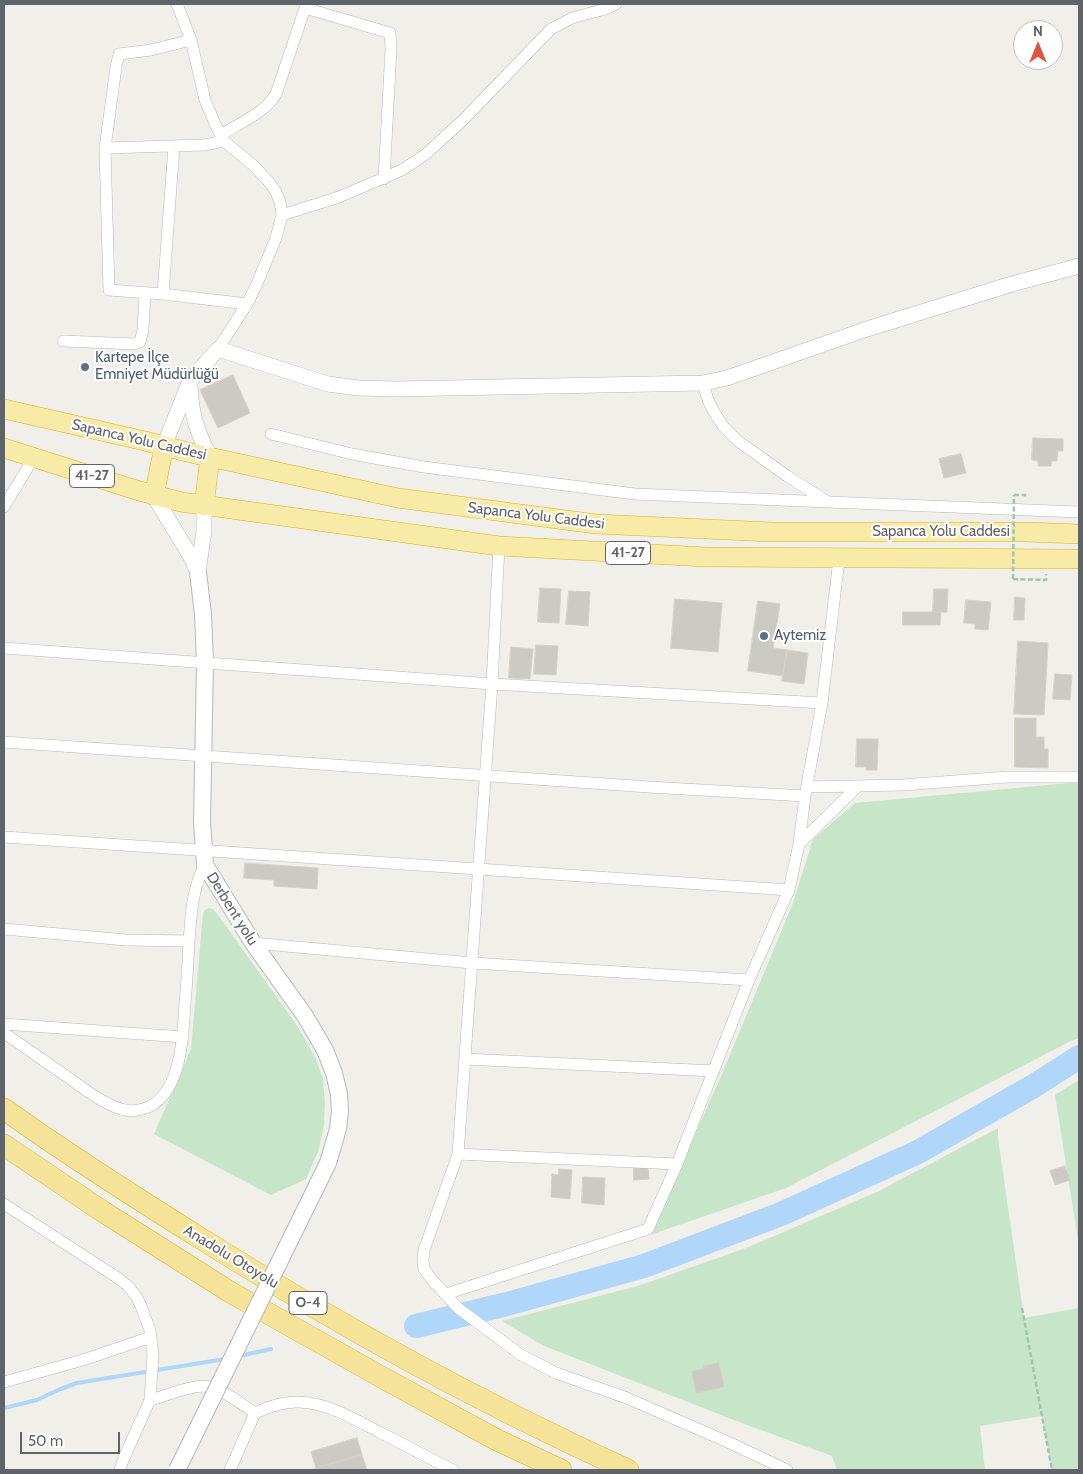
<!DOCTYPE html>
<meta charset="utf-8">
<style>
body{margin:0}
#map{position:relative;width:1083px;height:1474px;overflow:hidden;background:#f0efe9;font-family:Cabin,sans-serif}
canvas{display:block}
.frame{position:absolute;inset:0;border:5px solid #606367;pointer-events:none}
.north{position:absolute;left:1013px;top:20px;width:50px;height:50px;box-sizing:border-box;background:#fff;border:1px solid #bfc1c2;border-radius:50%;rotate:0deg;font-size:14px;font-weight:700;line-height:20px;text-align:center;color:#606367}
.north::after{content:'';display:block;margin:auto;width:18px;height:22px;background:#de5541;clip-path:polygon(50% 0,100% 100%,50% 72%,0 100%)}
.scale{position:absolute;left:20px;top:1432px;width:100px;height:22px;box-sizing:border-box;border:2px solid #606367;border-top:0;padding-left:6px;font-size:15px;line-height:18px;white-space:nowrap;color:#606367;-webkit-text-stroke:4px #fff;paint-order:stroke}
</style>
<div id="map">
<canvas width="1083" height="1474"></canvas>
<div class="frame"></div>
<div class="north">N</div>
<div class="scale">50 m</div>
</div>
<script>
const g = document.querySelector('canvas').getContext('2d');
g.lineJoin = 'round';
function fillPath(path, color) { g.fillStyle = color; g.fill(path, 'evenodd'); }
function strokePath(path, color, width, dash) { g.strokeStyle = color; g.lineWidth = width; g.lineCap = dash ? 'butt' : 'round'; g.setLineDash(dash || []); g.stroke(path); }
function label(font, color, halo, rows, align = 'center') {
  g.font = font + ' Cabin,sans-serif'; g.lineWidth = 4; g.setLineDash([]); g.textBaseline = 'middle'; g.strokeStyle = halo; g.fillStyle = color; for (const [text, x, y, turn = 0] of rows) {
    g.save(); g.translate(x, y); g.rotate((+turn || 0) * Math.PI / 180); g.textAlign = isNaN(turn) ? turn : align; if (halo) g.strokeText(text, 0, 0); g.fillText(text, 0, 0); g.restore();
  }
}
fillPath(new Path2D(`
 M1079 779V1038L1069 1042 786 1188 650 1235 722 1074 793 903 813 839 855 803 1069 783Z
 M209 908 213 909 221 919 298 1027 316 1059 323 1079 325 1103 324 1125 318 1152 306 1179 271 1195 154 1134 191 1049 203 913 205 910Z
 M1079 1080V1246L1055 1095Z
 M998 1128V1138L1024 1318 1079 1308V1470H1052L1042 1416 980 1426 985 1470H837L832 1456 739 1422 544 1346 502 1321 638 1286 746 1248 877 1192Z`), '#c7e6c9');
strokePath(new Path2D(`
 M239 1356 271 1349
 M4 1408 37 1400 58 1390 77 1383 225 1359`), '#b0d6f9', 4);
strokePath(new Path2D(`
 M416 1326 507 1304 644 1266 781 1214 918 1152 1032 1087 1079 1057`), '#b0d6f9', 24);
const building = new Path2D(`
 M233 375 250 413 218 428 200 390Z
 M1033 438 1063 439V451H1058L1057 461H1052L1051 466H1038V461L1032 460Z
 M961 454 966 473 944 478 939 459Z
 M540 588 561 589 559 623 538 622Z
 M934 589H948L947 612H933Z
 M569 591 590 592 588 626 566 624Z
 M1015 597 1025 598 1024 620H1014Z
 M675 599 722 603 718 652 671 648Z
 M966 600 991 602 988 630 975 629V624L964 623Z
 M758 601 780 604 773 648 787 650 783 676 748 671Z
 M903 612H941L940 625H903Z
 M1018 641 1048 643 1044 715 1014 714Z
 M536 645 558 646 556 675 534 674Z
 M511 647 533 649 530 679 509 678Z
 M787 650 808 653 804 684 782 681Z
 M1055 674 1072 675 1070 700 1053 699Z
 M1015 718H1036V737H1044V749H1048V768L1015 767Z
 M857 739H878L877 770H866V767H856Z
 M245 863 318 868 317 889 274 886V880L244 878Z
 M1065 1166 1070 1180 1055 1185 1050 1171Z
 M634 1168H648L649 1179 634 1180Z
 M559 1169 572 1170 570 1199 551 1197 552 1174 558 1175Z
 M583 1177 605 1178 604 1205 582 1203Z
 M719 1363 724 1387 696 1393 692 1371 704 1369 703 1366Z
 M357 1438 362 1455 316 1468 311 1452Z
 M362 1455 367 1470H311L316 1468Z`);
fillPath(building, '#cccac5');
strokePath(building, '#d5d1c7', 1);
const minor = new Path2D(`
 M177 4 191 40 205 100 215 124 224 141 253 165 269 182 276 192 280 202 282 215 276 238 256 286 247 304 218 349
 M221 135C238 124 266 112 276 94L305 8 390 33 391 49 384 179
 M224 141 204 145 105 148 109 290 163 294 247 304
 M105 148 116 67 119 54 151 50 191 40
 M282 215 339 197 402 170 426 154 463 120 551 29 572 18 605 9 616 4
 M163 294 174 146
 M63 341 135 344 140 342 143 330 145 293
 M703 383 708 400 714 412 723 426 738 441 787 476 828 502 1079 512
 M271 434 352 454 424 467 635 494 828 502
 M4 507 34 457
 M499 546 492 684 458 1154 424 1250 423 1260 424 1269 433 1281 458 1308 521 1355 556 1373 627 1398 730 1443 787 1470
 M4 648 492 684 822 703
 M4 742 649 787 805 796
 M807 787 903 785 1007 777H1079
 M4 837 789 890
 M799 844 858 786
 M4 929 126 940 189 941
 M253 943 472 963 749 980
 M4 1024 183 1037
 M4 1033C26 1048 47 1063 69 1078 84 1089 104 1104 121 1109 129 1112 136 1111 143 1109 182 1098 183 1035 185 1003 187 982 188 962 189 942 191 916 192 888 205 865
 M465 1059 714 1071
 M458 1154 677 1164
 M4 1204 118 1278 128 1286 136 1296 141 1306 150 1330 153 1355 150 1400 123 1460 120 1470
 M446 1294 648 1229 677 1164 749 980 789 890 799 844 805 796 822 703 839 559
 M4 1382 83 1360 151 1337
 M150 1400C165 1396 189 1386 204 1386 221 1387 241 1404 255 1413
 M230 1470 255 1413C269 1407 284 1401 299 1402 329 1403 356 1420 381 1433 405 1445 429 1458 453 1470`);
const tertiary = new Path2D(`
 M190 385C191 414 197 432 210 457
 M164 446 190 381 218 349 328 384 358 388 397 389 703 383 727 378 867 329 1012 284 1079 266
 M154 496 191 557 198 572
 M198 572 204 531V506`);
const secondary = new Path2D(`
 M198 572 203 614 205 663 202 822 205 865 253 943 305 1016 325 1050 334 1073 339 1094 340 1111 338 1129 328 1163`);
const trunk = new Path2D(`
 M4 409 145 441 191 453 398 498 596 524 772 532H1026L1079 534
 M4 448 136 490 181 502 499 546 706 557 1079 559
 M154 496 164 446
 M204 506 210 457`);
const motorway = new Path2D(`
 M4 1109C67 1154 133 1196 200 1238 337 1324 480 1403 628 1470
 M4 1145 102 1211 230 1292 385 1379 497 1440 561 1470`);
strokePath(minor, '#b5b8bc', 12);
strokePath(tertiary, '#b5b8bc', 16);
strokePath(secondary, '#b5b7bb', 18);
strokePath(trunk, '#e8af11', 20);
strokePath(motorway, '#e8af11', 22);
strokePath(new Path2D(`
 M1014 495H1025V498
 M1013 579 1046 580V574
 M1022 1308 1052 1470`), '#a0c7ae', 2.5, [5, 2.5]);
strokePath(minor, '#fff', 11);
strokePath(tertiary, '#fff', 15);
strokePath(secondary, '#fff', 16);
strokePath(trunk, '#f8eaa7', 19);
strokePath(motorway, '#f6e39a', 21);
const secondaryBridge = new Path2D(`
 M177 1470 328 1163`);
strokePath(secondaryBridge, '#b5b7bb', 18, []);
strokePath(new Path2D(`
 M1013 579 1014 495`), '#a0c7ae', 2.5, [5, 2.5]);
strokePath(secondaryBridge, '#fff', 16);
for (const [x, y, r, color] of [
 [85,367,5,"#5c6f8a"],
 [764,636,5,"#5c6f8a"]
]) { const dot = new Path2D(); dot.arc(x, y, r, 0, 2 * Math.PI); g.fillStyle = color; g.fill(dot); strokePath(dot, '#fff', 2); }
for (const [x, y, w] of [
 [92,476,45],
 [628,553,45],
 [308,1303,38]
]) { const box = new Path2D(); box.roundRect(x - w / 2, y - 11.5, w, 23, 4); g.fillStyle = '#fff'; g.fill(box); strokePath(box, '#606367', 1); }
label('bold 14px', '#606367', null, [
 ["41-27",92,476],
 ["41-27",628,553],
 ["O-4",308,1303]
]);
label('15px', '#4e5e75', '#fff', [
 ["Kartepe İlçe",95,358],
 ["Emniyet Müdürlüğü",95,375],
 ["Aytemiz",774,636]
], 'left');
label('15px', '#606367', '#fff', [
 ["Sapanca Yolu Caddesi",139,440,13],
 ["Sapanca Yolu Caddesi",536,516,7],
 ["Sapanca Yolu Caddesi",941,532],
 ["Derbent yolu",232,909,58],
 ["Anadolu Otoyolu",231,1257,31]
]);
</script>
